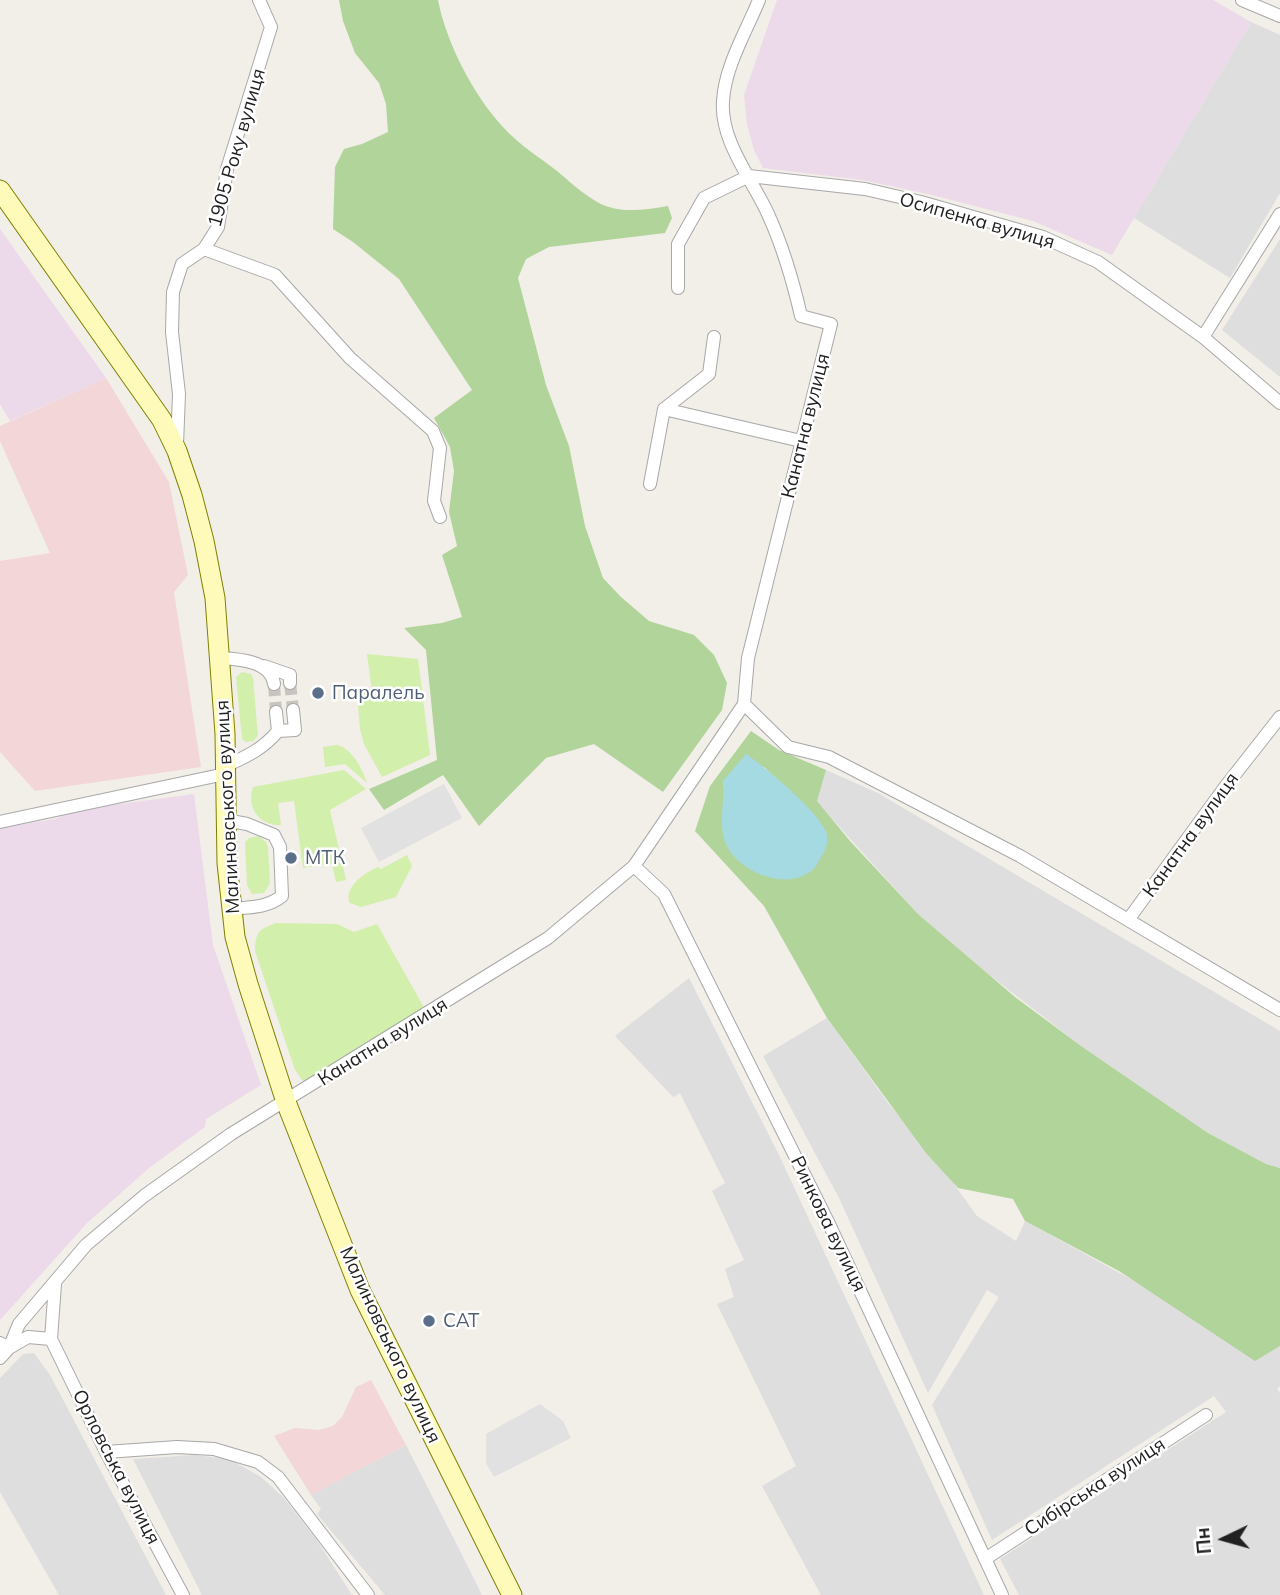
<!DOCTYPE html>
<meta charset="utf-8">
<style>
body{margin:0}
#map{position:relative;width:1280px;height:1595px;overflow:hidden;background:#f2eee8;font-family:Mulish,sans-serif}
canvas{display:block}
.north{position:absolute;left:1189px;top:1504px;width:70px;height:70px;-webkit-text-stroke:5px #fff;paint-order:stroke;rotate:265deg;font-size:19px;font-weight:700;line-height:28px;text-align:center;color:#212121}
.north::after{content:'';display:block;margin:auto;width:24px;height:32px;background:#212121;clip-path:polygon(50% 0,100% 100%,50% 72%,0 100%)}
</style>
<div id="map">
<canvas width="1280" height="1595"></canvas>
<div class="north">Пн</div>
</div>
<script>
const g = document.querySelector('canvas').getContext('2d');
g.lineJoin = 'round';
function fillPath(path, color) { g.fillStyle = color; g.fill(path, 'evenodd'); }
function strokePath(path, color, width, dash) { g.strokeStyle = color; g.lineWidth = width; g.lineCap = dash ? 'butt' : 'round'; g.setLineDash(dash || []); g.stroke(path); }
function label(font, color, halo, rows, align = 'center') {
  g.font = font + ' Mulish,sans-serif'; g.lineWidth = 5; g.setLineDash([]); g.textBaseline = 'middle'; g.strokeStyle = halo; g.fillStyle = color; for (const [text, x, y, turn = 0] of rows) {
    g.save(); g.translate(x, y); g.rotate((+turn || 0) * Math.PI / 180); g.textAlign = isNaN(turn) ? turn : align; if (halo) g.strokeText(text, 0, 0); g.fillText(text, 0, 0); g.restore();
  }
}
fillPath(new Path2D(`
 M1251 22 1280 35V193L1230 278 1134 218Z
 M1280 239V377L1222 330Z
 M826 770 878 793 1280 1031V1168L1266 1164 1208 1133 1081 1046 987 973 918 914 816 801Z
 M689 978 779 1155 984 1595H821L762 1486 796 1466 717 1304 734 1297 725 1269 744 1260 712 1191 725 1183 680 1093 673 1097 615 1036Z
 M827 1018 888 1103 946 1173 977 1216 1016 1241 1025 1221 1167 1299 1255 1360 1280 1346V1386L1277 1389 1280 1393V1595H1019L1000 1559 1226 1412 1214 1396 992 1540 932 1405 999 1297 987 1290 928 1393 839 1198 763 1056Z
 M34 1353 50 1375 166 1595H59L0 1492V1378L23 1354Z
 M406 1445 458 1547 482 1595H385L317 1514 321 1509 311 1495Z
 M195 1455 229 1459 261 1477 283 1497 316 1539 352 1595H202L133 1459Z`), '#dfdede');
fillPath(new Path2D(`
 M106 378 169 482 188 575 174 592 201 767 35 791 0 752V561L50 553 0 441V426Z
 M371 1380 406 1445 311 1495 274 1436 295 1428 319 1430 333 1426 342 1417 356 1387Z`), '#f3d6d8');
fillPath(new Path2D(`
 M777 0H1213L1251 22 1112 255 1033 221 928 194 862 180 763 168 754 150 747 124 744 95Z
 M0 229 106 378 10 421 0 404Z
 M194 794 213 945 261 1085 206 1119 205 1127 149 1168 87 1223 0 1320V828L55 819 76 810Z`), '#ecd9ea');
fillPath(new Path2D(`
 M367 654 418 659 430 755 382 777 364 744 360 729 357 693 372 691Z
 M242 672 251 674 253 678 258 736 253 741 246 742 242 739 236 677Z
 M337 745C352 748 363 770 367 783L345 764 325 767 323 747Z
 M344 770 366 789 330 810 346 880 336 882 332 864 303 868 294 801 278 803 281 825C259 826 246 807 253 787Z
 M259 836 266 842 268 847 270 883 264 893 252 894 247 885 245 842 249 838Z
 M407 855 412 866 396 897 361 907 350 903C343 888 365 872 378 867L381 869Z
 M276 923 337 924 354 932 377 924 426 1011 311 1084 302 1080 295 1070 255 951C256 931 258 930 276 923Z`), '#d2efab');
fillPath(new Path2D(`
 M339 0H438C446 42 473 95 503 127 518 144 539 157 557 171 570 182 593 203 609 207 628 213 650 209 668 206L672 218 665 233 549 247 526 259 518 278 546 385 569 446 585 526 603 578 621 597 649 621 694 635 714 655 727 683 722 710 663 792 594 744 546 758 479 826 443 775 384 810 369 789 437 760 426 650 404 628 442 623 462 617 442 555 457 546 449 512 454 471 450 447 434 418 472 390 399 279 353 242 333 229 335 167 344 149 362 144 388 132 386 104 379 83 355 53 343 21Z
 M751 731 779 750 826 770 817 801 850 841 918 914 1015 997 1081 1046 1208 1133 1266 1164 1280 1168V1346L1255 1361 1119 1271 1025 1221 1013 1199 958 1188 926 1153 827 1018 764 906 695 831 710 786ZM764 767 815 816 826 832 812 870 799 877 725 798 723 781Z`), '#b0d49a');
fillPath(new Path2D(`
 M444 784 462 818 379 862 361 828Z
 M540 1404 563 1421 571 1438 494 1477 486 1463V1434Z`), '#e1e1e1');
fillPath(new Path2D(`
 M746 754C764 766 819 812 826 832 829 841 826 850 821 857 819 861 816 867 812 870 787 892 738 872 726 844 718 826 725 801 723 781Z`), '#a6dae2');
strokePath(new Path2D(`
 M290 683 293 710
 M274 684 276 712`), '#c8c5c0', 12, [12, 6]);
const minor = new Path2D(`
 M1242 0 1280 16
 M749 176 865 189 921 202 1043 237 1098 262 1203 337 1280 403
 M204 249 275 275 350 358 433 431 440 448 434 501 440 517
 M678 288V244L704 198 749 176
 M1203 337 1280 214
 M664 409 801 441
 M177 445 179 394 172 332 173 292 182 264 204 249 218 227 227 169 271 27 259 0
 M650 484 664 409 709 374 714 337
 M221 658C239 659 271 661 274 684
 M264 666 290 675V683
 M744 704 788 747 829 757 1020 856 1280 1010
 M278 731 295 730 293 710
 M225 766C246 757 263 749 278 731L276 712
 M226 820 247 824 274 835 280 847 282 896C267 908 250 907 231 909
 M0 822 225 774
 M634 866 664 894 829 1224 1002 1595
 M1128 920 1225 787 1280 717
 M51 1339 55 1284
 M0 1343 9 1348 28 1337 51 1339 106 1452 183 1595
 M0 1358 9 1348 19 1324 86 1245 144 1196 231 1134 548 938 634 866 744 704 748 658 831 324 801 316C793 281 783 247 768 214 752 179 720 141 723 101 725 66 746 32 759 0
 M106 1452 177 1447 214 1449 258 1462 278 1477 368 1595
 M985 1559 1206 1415`);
const secondary = new Path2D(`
 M0 190 162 420 177 451 192 495 204 541 215 598 225 734 227 863 235 937 248 984 286 1102 360 1290 512 1595`);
strokePath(minor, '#a8a8a8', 14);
strokePath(secondary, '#7e8100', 21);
strokePath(minor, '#fff', 12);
strokePath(secondary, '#fefbba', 19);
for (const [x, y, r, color] of [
 [318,693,7,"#5c6f8a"],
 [291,858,7,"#5c6f8a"],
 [429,1321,7,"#5c6f8a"]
]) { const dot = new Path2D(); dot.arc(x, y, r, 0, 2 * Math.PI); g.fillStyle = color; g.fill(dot); strokePath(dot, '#fff', 2.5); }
label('19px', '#212121', '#fff', [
 ["1905 Року вулиця",237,148,-74],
 ["Осипенка вулиця",977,221,16],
 ["Канатна вулиця",806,426,-76],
 ["Малиновського вулиця",228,807,-93],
 ["Канатна вулиця",1191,835,-54],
 ["Канатна вулиця",383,1042,-32],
 ["Ринкова вулиця",828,1224,64],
 ["Малиновського вулиця",390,1345,65],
 ["Орловська вулиця",116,1467,63],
 ["Сибірська вулиця",1095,1487,-33]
]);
label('19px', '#4e5e75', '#fff', [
 ["Паралель",332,693],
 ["МТК",305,858],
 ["САТ",443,1321]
], 'left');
</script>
